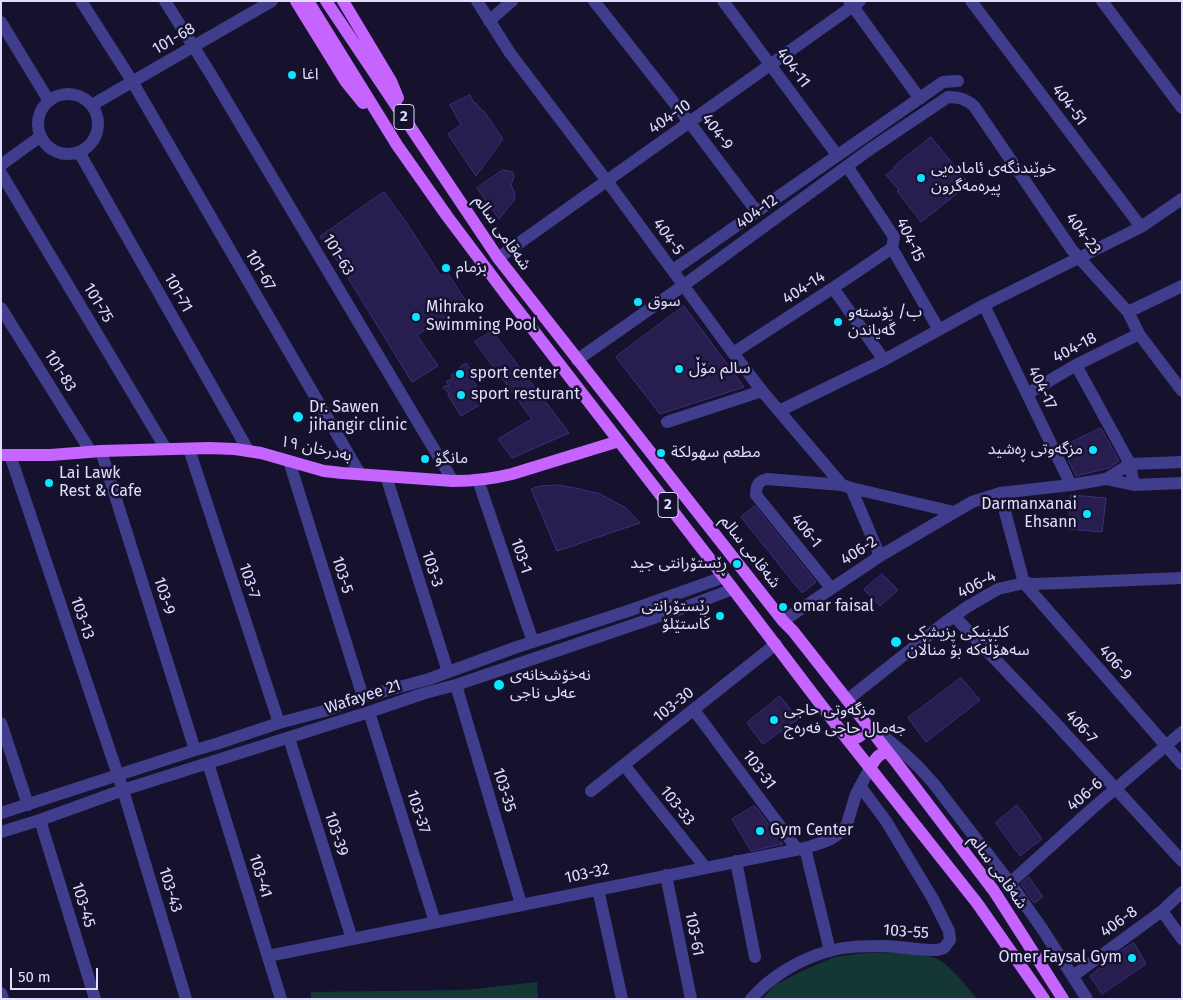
<!DOCTYPE html>
<meta charset="utf-8">
<style>
body{margin:0}
#map{position:relative;width:1183px;height:1000px;overflow:hidden;background:#16122d;font-family:"Fira Sans",sans-serif}
canvas{display:block}
.frame{position:absolute;inset:0;border:2px solid #e1ddff;pointer-events:none}
.scale{position:absolute;left:10px;top:968px;width:88px;height:22px;box-sizing:border-box;border:2px solid #e1ddff;border-top:0;padding-left:6px;font-size:15px;line-height:18px;white-space:nowrap;color:#e1ddff;-webkit-text-stroke:4px #16122d;paint-order:stroke}
</style>
<div id="map">
<canvas width="1183" height="1000"></canvas>
<div class="frame"></div>
<div class="scale">50 m</div>
</div>
<script>
const g = document.querySelector('canvas').getContext('2d');
g.lineJoin = 'round';
function fillPath(path, color) { g.fillStyle = color; g.fill(path, 'evenodd'); }
function strokePath(path, color, width, dash) { g.strokeStyle = color; g.lineWidth = width; g.lineCap = dash ? 'butt' : 'round'; g.setLineDash(dash || []); g.stroke(path); }
function label(font, color, halo, rows, align = 'center') {
  g.font = font + ' "Fira Sans","Noto Sans Arabic",sans-serif'; g.lineWidth = 5; g.setLineDash([]); g.textBaseline = 'middle'; g.strokeStyle = halo; g.fillStyle = color; for (const [text, x, y, turn = 0] of rows) {
    g.save(); g.translate(x, y); g.rotate((+turn || 0) * Math.PI / 180); g.textAlign = isNaN(turn) ? turn : align; if (halo) g.strokeText(text, 0, 0); g.fillText(text, 0, 0); g.restore();
  }
}
fillPath(new Path2D(`
 M896 952C908 954 923 954 935 958 949 963 967 987 977 999H762L775 985 800 972 834 957 864 953Z
 M537 982 538 999H311V992L465 990Z`), '#143736');
const building = new Path2D(`
 M470 95 474 103H476L482 111 483 110 503 139 476 176 448 134 461 125 450 105Z
 M931 137 969 184 921 222 897 191 899 190 886 175 895 168 894 167Z
 M503 170 513 172 514 177 511 185 515 194 514 200 499 219 477 188Z
 M384 192 406 222 441 276 447 272 467 303 417 335 438 366 412 382 339 263 320 237Z
 M684 306 744 387 660 414 616 357Z
 M492 331 569 433 512 458 498 439 532 419 475 342Z
 M467 364 471 370 467 373 477 386 473 390 481 404 461 416 448 395 449 394 443 387 449 385 446 382 453 378 451 375 459 369 462 365Z
 M1101 428 1119 461 1109 468 1076 476 1062 447Z
 M559 485 580 489 600 494 626 508 640 523 557 551 531 489 540 486Z
 M1071 495 1106 498 1102 532 1068 529Z
 M755 506 816 582 802 593 741 517Z
 M882 574 898 590 880 606 864 590Z
 M961 678 980 700 926 742 908 718Z
 M780 696 798 719 763 744 747 723Z
 M1017 805 1042 839 1020 856 996 823Z
 M755 806 783 844 751 851 732 819Z
 M1029 877 1043 897 1034 903 1021 884Z
 M1134 943 1146 964 1102 994 1090 976 1116 954Z`);
fillPath(building, '#271d4e');
strokePath(building, '#3e2f7a', 1);
strokePath(new Path2D(`
 M81 1 132 81 360 474
 M165 1 210 73 453 481
 M477 1 510 53 607 181 733 353 762 391 842 485
 M594 1 690 123 757 212
 M723 1 837 155
 M849 1 920 99
 M971 1 1141 227
 M1102 1 1182 108
 M489 21 512 1
 M1 22 49 101
 M38 124a30 30 0 1 1 60 0a30 30 0 1 1-60 0Z
 M92 105 272 1
 M79 152 248 450
 M1 165 41 136
 M847 166 894 237 892 248 939 330
 M1 173 166 449
 M498 258 860 1
 M673 270 943 82 958 81
 M833 288 884 360
 M984 305 1071 485
 M1 308 91 452
 M1128 312 1182 286
 M733 353 833 288 892 248
 M577 360 684 285 869 150 948 97C959 97 966 99 974 106L1072 250 1128 312 1139 334 1182 391
 M1076 365 1130 464 1134 485
 M1027 394 1076 365 1139 334
 M779 411 884 360 984 305 1141 227 1182 199
 M667 422 762 391
 M189 449 279 723
 M101 451 195 750
 M10 455 123 790 186 999
 M289 461 363 697
 M386 476 448 672
 M1106 479 1134 485 1182 483
 M478 480 533 642
 M851 488 954 512
 M1000 493 1024 583 1182 764
 M831 588 756 495C756 486 758 481 767 479L842 485 851 488 880 556
 M954 616 1050 717 1182 861
 M783 621 880 556 972 502 1000 493 1071 485 1106 479 1130 464 1182 462
 M456 685 521 904
 M847 700 943 624 967 607 998 589 1024 583 1036 584 1182 578
 M694 710 797 849
 M369 712 435 922
 M1 723 28 805
 M870 727C894 743 915 761 934 784L1010 883 1043 930 1087 999
 M289 738 352 939
 M208 763 281 999
 M624 765 705 867
 M591 791 776 644
 M1 813 195 750 216 744 279 723 328 710 363 697 429 679 517 647 631 610 724 577
 M40 820 95 999
 M1 832 40 820 123 790 369 712 425 693 456 685 683 608 733 589
 M805 848 830 951
 M736 861 755 957
 M666 875 691 999
 M1010 883 1094 807 1182 732
 M598 889 622 999
 M1162 911 1182 939
 M268 956 805 848C821 843 839 839 847 824L856 794 870 768
 M1073 976 1162 911 1182 892
 M1 993 3 999
 M751 999C771 976 800 959 829 951 847 946 866 946 883 946 901 946 919 951 937 950L944 948 950 940 949 931 933 899 886 821 860 786`), '#403d8c', 12);
strokePath(new Path2D(`
 M296 1 346 82 363 103
 M308 1 397 145 447 216 507 296 733 589 847 739 977 903 1044 999
 M326 1 498 258 783 621 793 631 896 762 994 891 1063 999
 M343 1 391 81 398 98
 M1 455H51L101 451 209 448 235 449 261 453 324 471 342 473 453 481C473 481 492 479 512 474L619 441
 M847 739C858 739 863 735 869 727
 M870 768C875 760 878 753 888 752`), '#c664ff', 12);
for (const [x, y, r, color] of [
 [292,75,5,"#09e6ff"],
 [921,178,5,"#09e6ff"],
 [446,268,5,"#09e6ff"],
 [638,302,5,"#09e6ff"],
 [416,317,5,"#09e6ff"],
 [838,322,5,"#09e6ff"],
 [679,369,5,"#09e6ff"],
 [460,374,5,"#09e6ff"],
 [461,395,5,"#09e6ff"],
 [298,417,6,"#09e6ff"],
 [1093,450,5,"#09e6ff"],
 [661,453,5,"#09e6ff"],
 [425,459,5,"#09e6ff"],
 [49,483,5,"#09e6ff"],
 [1087,514,5,"#09e6ff"],
 [737,564,5,"#09e6ff"],
 [783,607,5,"#09e6ff"],
 [720,616,5,"#09e6ff"],
 [896,642,6,"#09e6ff"],
 [499,685,6,"#09e6ff"],
 [774,720,5,"#09e6ff"],
 [760,831,5,"#09e6ff"],
 [1132,958,5,"#09e6ff"]
]) { const dot = new Path2D(); dot.arc(x, y, r, 0, 2 * Math.PI); g.fillStyle = color; g.fill(dot); strokePath(dot, '#16122d', 2); }
for (const [x, y, w] of [
 [404,117,20],
 [668,505,20]
]) { const box = new Path2D(); box.roundRect(x - w / 2, y - 12.5, w, 25, 4); g.fillStyle = '#16122d'; g.fill(box); strokePath(box, '#e1ddff', 1); }
label('bold 15px', '#e1ddff', null, [
 ["2",404,117],
 ["2",668,505]
]);
label('16px', '#e1ddff', '#16122d', [
 ["101-68",174,39,-30],
 ["404-11",793,68,53],
 ["404-51",1069,105,53],
 ["404-10",670,117,-35],
 ["404-9",717,132,53],
 ["404-12",757,212,-36],
 ["شەقامی سالم",502,233,55],
 ["404-23",1083,234,53],
 ["404-5",668,237,54],
 ["404-15",910,240,65],
 ["101-63",338,255,59],
 ["101-67",260,270,60],
 ["404-14",804,288,-33],
 ["101-71",178,293,61],
 ["101-75",98,303,59],
 ["404-18",1075,348,-28],
 ["101-83",60,371,58],
 ["404-17",1042,388,64],
 ["بەدرخان ١٩",316,449,12],
 ["406-1",806,531,51],
 ["406-2",859,551,-33],
 ["شەقامی سالم",750,552,52],
 ["103-1",521,556,71],
 ["103-3",432,569,72],
 ["103-5",342,575,73],
 ["103-7",249,581,72],
 ["406-4",977,585,-28],
 ["103-9",164,596,73],
 ["103-13",82,618,71],
 ["406-9",1115,663,49],
 ["Wafayee 21",363,697,-18],
 ["103-30",674,705,-38],
 ["406-7",1081,727,48],
 ["103-31",759,770,53],
 ["103-35",504,790,73],
 ["406-6",1085,795,-41],
 ["103-33",677,806,52],
 ["103-37",418,812,72],
 ["103-39",336,834,72],
 ["شەقامی سالم",998,872,54],
 ["103-32",587,874,-12],
 ["103-41",260,876,73],
 ["103-43",170,890,73],
 ["103-45",83,905,73],
 ["406-8",1119,922,-36],
 ["103-55",906,932,4],
 ["103-61",694,934,79]
]);
label('16px', '#e1ddff', '#16122d', [
 ["اغا",302,75],
 ["خوێندنگەی ئامادەیی",931,169],
 ["پیرەمەگرون",931,187],
 ["بزمام",456,268],
 ["سوق",648,302],
 ["Mihrako",426,308],
 ["Swimming Pool",426,326],
 ["ب/ پۆستەو",848,313],
 ["گەیاندن",848,331],
 ["سالم مۆڵ",689,369],
 ["sport center",470,374],
 ["sport resturant",471,395],
 ["Dr. Sawen",309,408],
 ["jihangir clinic",309,426],
 ["مزگەوتی ڕەشید",1083,450,"right"],
 ["مطعم سهولكة",671,453],
 ["مانگۆ",435,459],
 ["Lai Lawk",59,474],
 ["Rest & Cafe",59,492],
 ["Darmanxanai",1077,505,"right"],
 ["Ehsann",1077,523,"right"],
 ["ڕێستۆرانتی جید",727,564,"right"],
 ["ڕێستۆرانتی",710,607,"right"],
 ["کاستێلۆ",710,625,"right"],
 ["omar faisal",793,607],
 ["کلینیکی پزیشکی",907,633],
 ["سەهۆڵەکە بۆ مناڵان",907,651],
 ["نەخۆشخانەی",510,676],
 ["عەلی ناجی",510,694],
 ["مزگه‌وتی حاجی",784,711],
 ["جەمال حاجی فەرەج",784,729],
 ["Gym Center",770,831],
 ["Omer Faysal Gym",1122,958,"right"]
], 'left');
</script>
